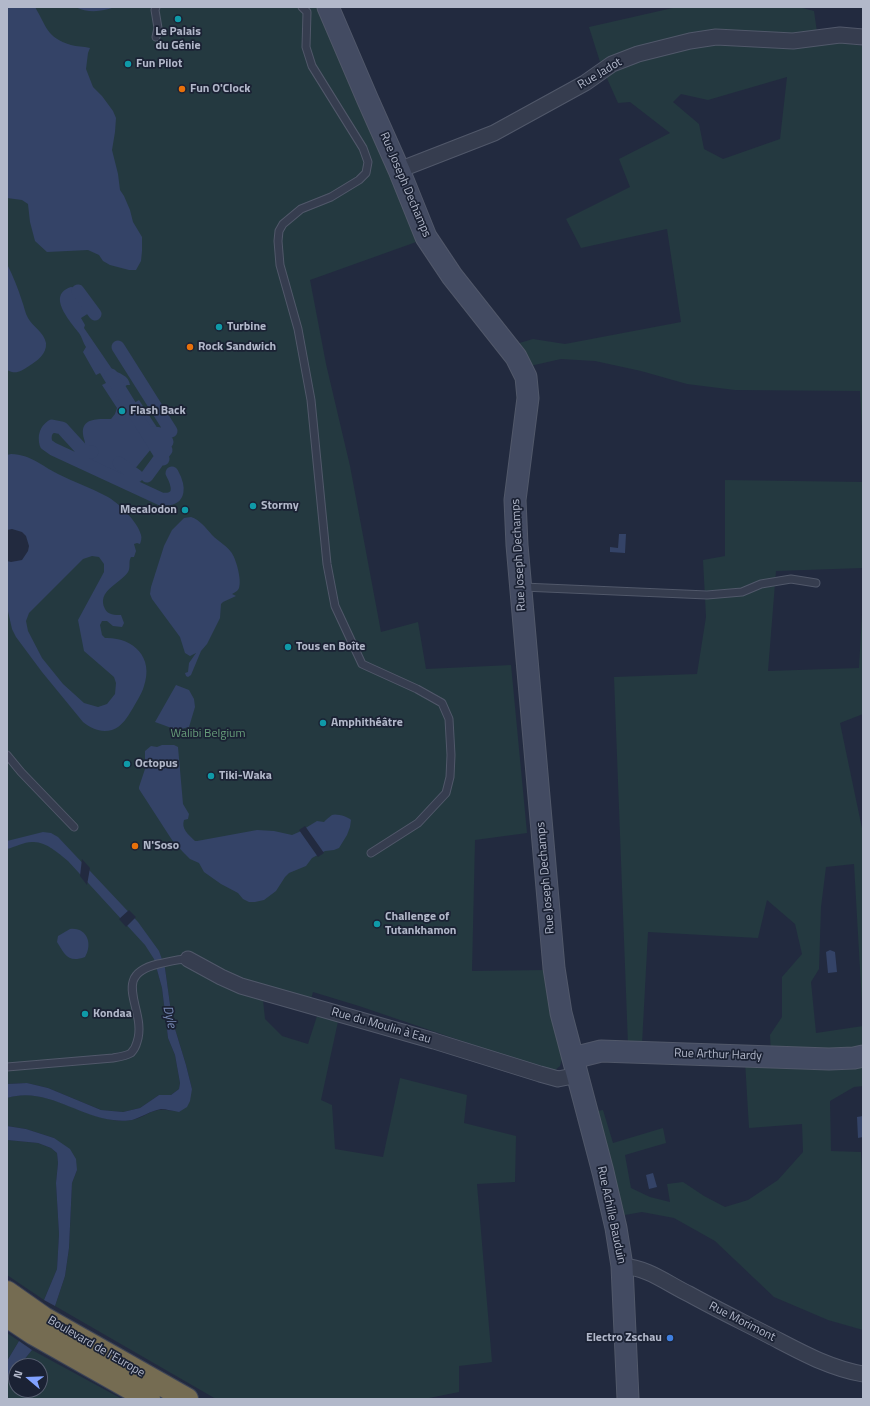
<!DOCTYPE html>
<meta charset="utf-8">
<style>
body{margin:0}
#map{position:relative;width:870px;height:1406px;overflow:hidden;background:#222a3f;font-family:"Titillium Web",sans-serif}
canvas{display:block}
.frame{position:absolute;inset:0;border:8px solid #b2b8ca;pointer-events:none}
.north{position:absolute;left:8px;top:1358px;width:40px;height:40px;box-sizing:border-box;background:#1b2234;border:1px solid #575e70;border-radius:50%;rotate:289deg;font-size:11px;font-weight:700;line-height:16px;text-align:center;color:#b2b8ca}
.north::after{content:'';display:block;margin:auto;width:14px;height:18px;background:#81a2ff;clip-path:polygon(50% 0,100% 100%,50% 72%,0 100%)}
</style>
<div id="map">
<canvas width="870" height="1406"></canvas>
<div class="frame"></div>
<div class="north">N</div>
</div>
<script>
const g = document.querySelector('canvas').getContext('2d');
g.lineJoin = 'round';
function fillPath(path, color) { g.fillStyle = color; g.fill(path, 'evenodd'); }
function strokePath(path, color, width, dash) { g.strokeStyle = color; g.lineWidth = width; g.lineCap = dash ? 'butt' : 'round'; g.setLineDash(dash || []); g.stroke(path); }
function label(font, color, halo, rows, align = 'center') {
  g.font = font + ' "Titillium Web",sans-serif'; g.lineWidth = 3.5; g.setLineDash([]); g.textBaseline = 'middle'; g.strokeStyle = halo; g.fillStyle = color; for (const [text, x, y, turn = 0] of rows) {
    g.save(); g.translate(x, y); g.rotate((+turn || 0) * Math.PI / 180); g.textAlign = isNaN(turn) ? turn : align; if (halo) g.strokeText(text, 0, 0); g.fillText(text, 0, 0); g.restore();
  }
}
fillPath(new Path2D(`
 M7 7H322L419 241 310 280 326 364 350 466 381 632 418 622 426 669 511 665 527 833 475 840 472 971 546 970 564 1053 560 1066 553 1072 359 1006 313 992 311 999 263 1000 265 1019 282 1036 308 1044 318 1013 339 1017 321 1100 332 1105 335 1149 383 1157 400 1078 467 1095 464 1123 516 1136 515 1182 477 1184 492 1362 459 1366V1392L424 1399H216L55 1306 65 1276 69 1248 72 1183 77 1170 54 1138 26 1129 7 1126V1098C44 1086 77 1115 113 1120 118 1121 126 1121 131 1120 148 1117 152 1106 172 1111L192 1089 186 1065 172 1019 165 968 157 970 162 988 168 1038 175 1055 180 1083 179 1089 171 1095H159L140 1108 123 1112 101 1110 48 1088 27 1083 7 1084Z
 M677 7H799L814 11 818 39 863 46V447L860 391 735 390 687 384 641 371 595 361 561 359 530 366 516 344 533 339 565 344 681 322 667 229 581 248 566 219 630 187 619 159 670 133 630 102 618 103 601 65 589 27ZM787 77 780 139 723 159 704 149 699 124 673 102 681 94 708 100Z
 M725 480 863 482V568L776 571 768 671 859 668 863 596V714L840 723 863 833V1022L854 864 826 867 821 907 819 969 811 982 816 1033 863 1026V1052L771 1053 770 1035 782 1017V977L802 954 795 924 767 900 758 938 648 932 642 1044 628 1045 614 677 697 674 706 617 703 560 725 556Z
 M863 1060V1086L854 1087 830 1101 831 1151 861 1152 863 1189V1330L828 1320 774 1297 715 1241 674 1218 642 1212 619 1216 592 1112 603 1110 613 1143 663 1128 666 1143 625 1155 631 1188 650 1197 670 1202 667 1184 683 1182 704 1196 725 1207 748 1200 778 1180 803 1152 802 1124 749 1128 745 1061Z
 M7 1140 38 1143 51 1148 57 1153 58 1163 56 1183 59 1234 57 1269 44 1300 7 1275Z
 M7 1333 19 1341 7 1361Z
 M32 1350 122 1399H7V1378L16 1369V1390H40V1366H19Z`), '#243940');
fillPath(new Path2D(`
 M7 7H35C47 27 46 37 71 45 77 47 83 46 90 48L88 53 86 69 93 87 102 96 113 111 116 118 115 132 112 150 118 174 120 190 124 196 130 210 133 222 142 237V251L141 261 136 270H129L110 265 103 261 99 255 88 250 47 252 35 241 30 222 28 204 22 200 7 198Z
 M75 7H115C101 12 88 13 75 7Z
 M7 264C13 276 18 288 22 301 24 306 25 313 28 318 33 327 44 332 46 343 47 354 37 361 29 366 21 371 16 375 7 370Z
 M71 287C81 288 89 292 91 302L87 306 89 313 81 318 85 325 84 328 112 369C119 374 129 375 130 385H127L118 391 126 408 139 400 158 429 162 428 164 436 156 443 129 476 119 478 115 483 113 482 116 473 111 469 84 459 82 461 76 457V452L74 448 76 445 81 448 85 444C85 440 83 437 83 434 81 417 100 419 111 419L115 414 117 408 102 385 106 383 100 373 96 375 83 352 86 347C83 343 82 337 79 333 70 321 46 295 71 287Z
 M11 454C32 455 40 465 58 474 74 482 91 488 106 496 118 502 138 522 141 535 142 538 141 541 140 544L137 543 134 544 136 551 134 557H131C128 562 131 567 128 572 120 584 96 591 105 609 108 615 115 615 121 615L124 623 122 627 113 626 107 621H102L100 625 102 635 105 638C133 637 154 657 144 686 142 693 137 701 133 708 128 716 122 727 112 730 101 733 92 729 83 722L42 672 16 637 12 629 7 607V455ZM92 556 99 557 104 564V572L78 620 84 651 114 677 116 683 115 694 107 704 98 707 84 703 63 684 42 658 28 631 26 621 29 613 83 559Z
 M191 517C200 520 206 528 212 535 218 541 226 545 231 552 236 558 242 580 239 588 238 591 235 592 232 594L236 596 223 602 221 604 220 618 207 644 201 651 191 675 188 677 186 676 185 673 188 672 189 663 196 653 190 656 185 653 180 637 152 599 150 594 151 587 164 546 172 530 184 518Z
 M619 534H626L625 553 610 552V547L618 548Z
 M176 685 189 690 194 699 195 707 189 727 177 730 155 722Z
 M162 745H174L178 747 183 804 189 814 188 819 184 820C181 829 188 834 195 841H197L257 830 274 831 292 835 299 832 317 821 324 822C326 820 329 817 332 815 336 813 349 817 351 820L350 827 347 835 339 848 334 850 325 851 312 858 306 866 289 873 285 877 276 891 264 900 255 902H249L243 899 238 893 221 884 204 872 199 863 190 859 183 852 172 840 139 789V787L145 769V751L151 746 157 747Z
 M43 832 51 833 58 837 138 922 159 951 165 968 172 1019 186 1065 192 1089 190 1101 187 1107 179 1112C173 1111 166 1109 161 1109 150 1111 142 1117 132 1120 127 1121 119 1121 113 1120 77 1116 45 1086 7 1098V1084L27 1083 48 1088 101 1110 123 1112 140 1108 159 1095H171L179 1089 180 1083 175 1055 168 1038 162 988 154 959 145 945 68 861C58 853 46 841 32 842 24 842 15 847 7 849V841Z
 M70 929C87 927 93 944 85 957 68 963 65 955 57 942L58 936Z
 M830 950 835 952 837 972 828 973 826 952Z
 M863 1116V1137L858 1138 857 1117Z
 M7 1126 26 1129 54 1138 70 1149 76 1159 77 1170 72 1183 69 1248 65 1276 55 1306 44 1300 57 1269 59 1234 56 1183 58 1163 57 1153 51 1148 38 1143 7 1140Z
 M653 1173 657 1187 649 1189 646 1175Z
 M19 1341 32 1350 19 1366H16V1369L7 1378V1361Z`), '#344367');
fillPath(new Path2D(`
 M12 529 22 532 26 536 29 546 28 551 22 560 11 562 7 561V530Z
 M305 826 324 853 318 857 299 830Z
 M82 859 90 868 87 885 80 876Z
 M129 910 136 917 126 927 119 919Z`), '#222a3f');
strokePath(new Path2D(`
 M78 291 95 314
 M118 347 171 431
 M111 375 163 459
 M148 433C158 433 163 432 167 442
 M92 452 83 451 62 428 52 426C45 431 44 436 46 444L53 449 161 499C182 501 179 486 172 473
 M119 463 137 476
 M147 476 166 450`), '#344367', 13);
const lane = new Path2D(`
 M302 7 307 12 306 47 312 66 363 148 368 162 366 173 359 180 331 197 301 209 283 224 279 231 278 241 280 265 298 329 311 400 327 564 335 606 362 664 417 689 442 703 449 719 451 755 450 777 446 793 418 823 371 853
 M156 37 158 28 155 10 156 7
 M523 587 707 595 742 592 761 584 791 579 816 583
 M7 755 21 772 74 827
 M7 1067 113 1058C119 1057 126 1056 131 1053 134 1050 136 1046 137 1042 148 1010 108 976 158 964 168 962 178 959 188 959`);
const street = new Path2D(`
 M399 170 494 133 585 83 612 64 638 54 690 41 716 37 793 41 840 35 863 37
 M188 959 221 977 241 986 434 1041 540 1074 558 1079 578 1075
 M622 1266C649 1268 666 1283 689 1294 716 1309 743 1322 770 1336 801 1352 829 1368 863 1374`);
const secondary = new Path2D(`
 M328 7 367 98 399 170 426 237 452 276 516 357 526 377 528 398 515 500 517 545 554 968 561 1013 603 1172 616 1228 622 1266 628 1399
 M573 1058 601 1051 829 1059 854 1058 863 1056`);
const highway = new Path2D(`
 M7 1292 44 1318 187 1399
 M7 1316 34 1334 149 1399`);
strokePath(lane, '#51586a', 9);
strokePath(street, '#51586a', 17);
strokePath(secondary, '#51586a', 23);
strokePath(highway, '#3e4557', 24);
strokePath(lane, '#363d4f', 7);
strokePath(street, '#363d4f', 15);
strokePath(secondary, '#434b62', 21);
strokePath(highway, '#756c52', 22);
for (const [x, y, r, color] of [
 [178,19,4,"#0f9aa8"],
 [128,64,4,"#0f9aa8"],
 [182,89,4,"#e8710a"],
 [219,327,4,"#0f9aa8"],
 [190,347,4,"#e8710a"],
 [122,411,4,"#0f9aa8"],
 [253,506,4,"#0f9aa8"],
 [185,510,4,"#0f9aa8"],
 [288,647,4,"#0f9aa8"],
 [323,723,4,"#0f9aa8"],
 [127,764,4,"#0f9aa8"],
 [211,776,4,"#0f9aa8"],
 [135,846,4,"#e8710a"],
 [377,924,4,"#0f9aa8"],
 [85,1014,4,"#0f9aa8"],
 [670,1338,4,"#3f7fe0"]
]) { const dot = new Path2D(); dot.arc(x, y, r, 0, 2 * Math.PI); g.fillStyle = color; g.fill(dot); strokePath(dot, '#1b2234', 1.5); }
label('bold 12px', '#b2b8ca', '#1b2234', [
 ["Le Palais",178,32,"center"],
 ["du Génie",178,46,"center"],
 ["Fun Pilot",136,64],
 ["Fun O'Clock",190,89],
 ["Turbine",227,327],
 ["Rock Sandwich",198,347],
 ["Flash Back",130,411],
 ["Stormy",261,506],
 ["Mecalodon",177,510,"right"],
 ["Tous en Boîte",296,647],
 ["Amphithéâtre",331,723],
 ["Octopus",135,764],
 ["Tiki-Waka",219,776],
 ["N'Soso",143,846],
 ["Challenge of",385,917],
 ["Tutankhamon",385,931],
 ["Kondaa",93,1014],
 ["Electro Zschau",662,1338,"right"]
], 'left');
label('12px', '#b2b8ca', '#1b2234', [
 ["Rue Jadot",600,74,-31],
 ["Rue Joseph Dechamps",405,185,67],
 ["Rue Joseph Dechamps",519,555,-93],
 ["Rue Joseph Dechamps",546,878,-95],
 ["Rue du Moulin à Eau",381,1026,16],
 ["Rue Arthur Hardy",718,1055,2],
 ["Rue Achille Bauduin",611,1215,78],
 ["Rue Morimont",742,1322,27],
 ["Boulevard de l'Europe",96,1347,30]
]);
label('12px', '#679d7a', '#1b2234', [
 ["Walibi Belgium",208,734]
]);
label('italic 13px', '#7789b4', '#1b2234', [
 ["Dyle",169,1017,77]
]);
</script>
